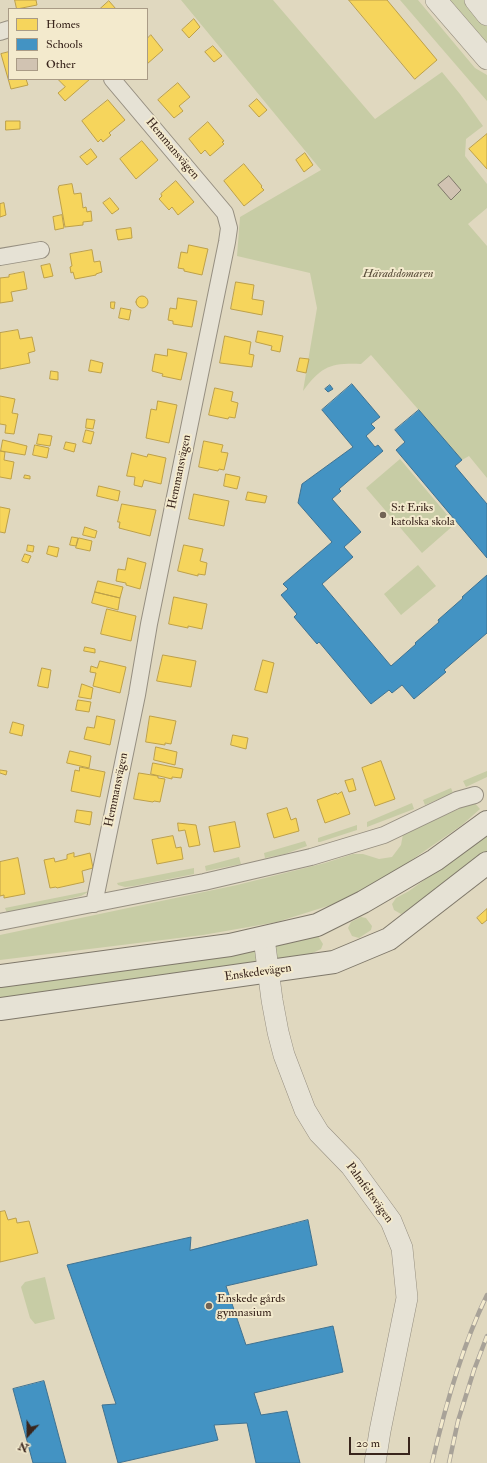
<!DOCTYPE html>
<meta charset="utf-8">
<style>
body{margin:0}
#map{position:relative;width:487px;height:1463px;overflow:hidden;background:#e0d8bf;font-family:"IM FELL Double Pica",serif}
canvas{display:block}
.legend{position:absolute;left:8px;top:8px;width:140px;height:72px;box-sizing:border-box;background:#f3eacd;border:1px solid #a99b86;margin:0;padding:5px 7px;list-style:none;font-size:12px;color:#39251c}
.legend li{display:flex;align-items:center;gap:8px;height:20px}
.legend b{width:20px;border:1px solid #a99b86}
.north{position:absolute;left:8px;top:1415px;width:40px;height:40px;-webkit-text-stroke:3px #f3eacd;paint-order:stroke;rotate:201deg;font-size:11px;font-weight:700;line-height:16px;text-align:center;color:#39251c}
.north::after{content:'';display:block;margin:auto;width:14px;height:18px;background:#39251c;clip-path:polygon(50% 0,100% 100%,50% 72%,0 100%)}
.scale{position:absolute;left:349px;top:1437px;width:61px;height:18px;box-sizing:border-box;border:2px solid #39251c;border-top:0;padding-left:5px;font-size:12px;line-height:14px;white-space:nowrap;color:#39251c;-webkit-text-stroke:3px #f3eacd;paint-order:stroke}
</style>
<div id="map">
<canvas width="487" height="1463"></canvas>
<ul class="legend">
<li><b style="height:11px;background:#f6d55c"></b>Homes</li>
<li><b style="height:11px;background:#4393c3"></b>Schools</li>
<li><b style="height:11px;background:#d1c3b2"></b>Other</li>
</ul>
<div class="north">N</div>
<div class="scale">20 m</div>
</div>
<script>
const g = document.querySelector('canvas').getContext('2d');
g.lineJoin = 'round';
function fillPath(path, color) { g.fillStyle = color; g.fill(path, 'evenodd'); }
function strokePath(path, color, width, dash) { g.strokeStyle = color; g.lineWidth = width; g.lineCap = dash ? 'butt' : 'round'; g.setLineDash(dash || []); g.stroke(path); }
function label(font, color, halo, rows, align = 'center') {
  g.font = font + ' "IM FELL Double Pica",serif'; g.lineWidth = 4; g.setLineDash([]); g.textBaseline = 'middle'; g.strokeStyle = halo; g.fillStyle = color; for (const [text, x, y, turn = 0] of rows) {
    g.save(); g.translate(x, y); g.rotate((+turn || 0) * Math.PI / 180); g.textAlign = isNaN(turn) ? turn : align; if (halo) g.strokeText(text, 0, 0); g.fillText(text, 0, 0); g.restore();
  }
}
fillPath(new Path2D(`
 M181 0H273L375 119 442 72 460 94 483 126 466 139 465 156 487 184V208L468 224 487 246V478L469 456 462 460 371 355 361 364C330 363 322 366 303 391L317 308 310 273 237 256 240 217 321 170Z
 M400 0H418L475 68 487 75V101Z
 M448 0H467L487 23V45Z
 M400 459 455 524 422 553 366 488Z
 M418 565 436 586 401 615 384 594Z
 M487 771V777L466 787 463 781Z
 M451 788 453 793 425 805 423 800Z
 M473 801 480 809 462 825 390 875 334 904 277 922 203 935 0 960V935L237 885 325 863 353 854H363L379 859 392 857 401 845 403 834 463 807Z
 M412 803 414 809 367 827V822Z
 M357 825V830L320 842H318V838Z
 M487 835V852L411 909 401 914 394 910 392 904 396 898 409 891Z
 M305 841 307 846 285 854 265 858 264 853Z
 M239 857 241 864 206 871 205 866Z
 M194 868V874L134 886 125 887 118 885 117 883Z
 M90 891 81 896 7 913 5 908Z
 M361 917 366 918 372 926 371 930 359 938 352 936 348 928 351 922Z
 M311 936H318L323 944 321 949 304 957 0 1000V985L206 957 277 946Z
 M45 1277 55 1319 35 1324 30 1318 21 1287 25 1282Z`), '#c7cca5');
const homes = new Path2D(`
 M15 0H36L37 5 17 9Z
 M349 0H387L437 60 415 79Z
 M109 1 116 9H100Z
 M194 19 200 27 189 38 182 30Z
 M151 35 163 50 147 64V39Z
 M213 46 222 56 214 62 205 52Z
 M9 52V79H26L28 85 11 89 1 54Z
 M58 79H90L65 101 58 93 65 87Z
 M178 83 190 97 179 106 183 111 174 118 158 100Z
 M257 99 267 110 259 117 249 106Z
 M108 100 125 120 109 133 111 135 103 142 101 139 98 142 82 121Z
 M6 121H20V129L6 130Z
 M208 122 224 141 222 142 224 144 210 156 205 150 201 154 189 139Z
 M487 134V169L469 149Z
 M142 141 158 160 136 179 120 159Z
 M91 149 97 157 87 165 80 157Z
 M305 153 313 165 304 172 296 160Z
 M244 164 262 186 261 187 264 190 244 206 224 181Z
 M176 181 194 202 178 215 172 207 169 210 159 199 162 196 161 194Z
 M72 184 74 194 81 193 83 208 86 207 87 212 91 211 92 221 83 222V225L65 227 58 189 59 186Z
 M110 198 119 209 112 214 103 203Z
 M4 203 6 215 0 217V204Z
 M62 215 64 228 55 230 53 217Z
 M131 228 132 238 118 240 116 230Z
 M189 245 208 249 202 275 184 271V269L178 268 181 252 187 253Z
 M92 250 94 262 100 261 102 272 96 274V275L75 279 73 272 71 273 70 267 72 266 70 254Z
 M50 264 53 276 44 278 41 266Z
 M24 272 27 289 11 292 13 301 0 303V278L9 277V275Z
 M236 282 254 285 252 299 264 301 262 315 231 309Z
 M136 302a6 6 0 1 1 12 0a6 6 0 1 1-12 0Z
 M178 298 197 301 192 327 173 324V321L168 320 170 308 176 309Z
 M111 302H115L114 309 111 308Z
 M121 308 131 310 129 320 119 318Z
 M18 330 20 339 32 337 35 351 28 353 30 363 0 369V333Z
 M258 331 283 336 280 352 271 350 272 346 256 342Z
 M225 336 251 342 249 354 254 355 252 367 220 363Z
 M168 349 187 353 181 380 162 376 163 374 152 371 155 354 167 356Z
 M300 358 309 359 306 373 297 371Z
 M91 360 103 363 101 373 89 371Z
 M51 371 58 372V380L50 379Z
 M215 388 233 392 231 401 238 403 235 418 229 417 228 419 209 415Z
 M0 396 15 399 12 413 18 414 14 434 5 433 6 425 0 424Z
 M158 401 177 405 169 443 146 438 151 409 156 410Z
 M87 419 95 420 93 429 86 428Z
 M86 430 94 432 91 444 83 442Z
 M39 434 52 436 50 446 37 444Z
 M3 440 27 446 25 455 1 451Z
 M204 441 223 445 221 452 228 453 224 470 219 469 218 471 199 467Z
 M66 442 76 444 74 452 64 449Z
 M35 445 49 448 47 458 33 455Z
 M0 451 5 452 4 460 14 462 11 479 0 477Z
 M132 453 147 457 148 454 166 458 161 484 144 480 142 487 134 485 135 477 127 476Z
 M226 474 240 477 237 489 224 486Z
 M25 475 30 476V479L24 478Z
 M99 486 120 491 118 501 97 496Z
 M248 492 267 496 265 503 246 500Z
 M194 494 229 501 224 526 189 519Z
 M122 504 156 510 150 536 119 528 120 522H118Z
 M0 507 10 509 5 533 0 532Z
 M85 527 97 531 95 538 83 535Z
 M72 537 78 538 76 546 70 545Z
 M79 538 92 541 90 551 76 548Z
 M28 545 34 546 33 552 27 551Z
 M184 545 203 549 200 561 207 563 205 575 198 574V576L178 571Z
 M49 546 59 548 57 557 47 554Z
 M25 554 31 556 28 563 22 561Z
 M128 558 146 563 140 589 126 585V583L116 581 118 569 125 570Z
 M98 581 123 587 120 598 95 592Z
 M95 592 120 598 118 610 92 603Z
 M174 597 207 604 202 629 188 626V628L169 624Z
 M107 609 136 616 131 641 101 634Z
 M85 647 95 649V653L84 651Z
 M163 655 196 661 191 687 157 681Z
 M263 660 274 663 267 693 255 690Z
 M100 661 126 667 120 693 93 686 96 673 90 672 91 666 97 668Z
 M42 668 51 670 48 688 38 686Z
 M82 684 93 688 91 699 79 697Z
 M78 700 91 702 89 712 76 710Z
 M97 716 115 720 110 745 84 739 87 727 94 728Z
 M150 716 176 721 171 744 165 743V745L146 742Z
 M13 722 24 725 22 736 10 733Z
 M233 735 248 738 246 749 231 745Z
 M156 747 177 752 175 765 154 760Z
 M70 751 91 756 89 768 67 763Z
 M381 761 395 799 375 806 362 768Z
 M153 763 183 769 181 778 172 777V779L151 774Z
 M80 767 105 772 100 797 71 791 75 770 79 771Z
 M0 770 7 771 6 775 0 773Z
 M139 773 158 776V778L165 779 160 802 154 801 153 802 134 799Z
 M353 779 356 790 349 792 345 781Z
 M342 792 350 814 325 823 317 800 336 793 337 794Z
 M287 808 291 820 296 818 299 831 274 838 267 814Z
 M77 810 92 812 90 825 75 822Z
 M235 822 240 847 214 852 209 827Z
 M178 823 196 825 200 845 189 847 185 830 179 831Z
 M173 836 176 848 181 847 183 859 157 864 152 840Z
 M74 853V857L90 853 93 868 82 871 84 882 57 888 56 887 50 888 44 860 54 858 55 862 67 859V855Z
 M18 858 25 894 4 898V895L0 896V862Z
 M487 909V920L482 924 477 918Z
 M5 1211 8 1220 16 1218 17 1223 29 1221 38 1253 0 1262V1212Z`);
fillPath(homes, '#f6d55c');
strokePath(homes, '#bda049', 1);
const schools = new Path2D(`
 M352 384 380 417 371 424 375 428 366 436 375 447 378 445 383 451 339 489 341 491 332 499 361 532 344 547 353 557 322 584 391 666 416 644 415 643 439 622 438 620 463 598 462 597 487 575V633L444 670 446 672 414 699 402 685 392 693 389 690 371 704 319 642 317 644 294 617 297 614 281 595 288 589 283 584 332 542 298 503 302 484 353 447 322 410Z
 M330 385 333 389 328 392 325 389Z
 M419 410 462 460 455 466 487 504V558L396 450 405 442 395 430Z
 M308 1220 317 1265 226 1286 246 1345 333 1326 343 1372 254 1393 261 1415 287 1411 300 1463H256L247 1423 214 1425 218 1440 118 1463 102 1405 116 1404 67 1265 191 1237 190 1250Z
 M44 1381 66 1463H33L13 1389Z`);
fillPath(schools, '#4393c3');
strokePath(schools, '#407291', 1);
const building = new Path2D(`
 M449 176 461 190 451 200 438 185Z`);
fillPath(building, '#d1c3b2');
strokePath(building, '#7f786a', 1);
const minor = new Path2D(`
 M0 32 9 29
 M0 257 41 250
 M94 904 137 695 149 624 227 242 229 228 225 213 112 79
 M0 922 204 882 311 857 384 835 457 800 475 795`);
const tertiary = new Path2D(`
 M436 0 487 59
 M475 0 487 15
 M264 938 272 1000 278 1032 284 1055 305 1110 319 1133 351 1166 391 1221 402 1248 407 1298 380 1431 375 1463`);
const secondary = new Path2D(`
 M0 976 230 945 317 925 363 902 435 860 487 822
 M0 1009 334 962 389 939 487 863`);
strokePath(minor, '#968f81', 18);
strokePath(tertiary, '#968f81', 22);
strokePath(secondary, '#7f786a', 24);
strokePath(minor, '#e6e2d5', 16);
strokePath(tertiary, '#e6e2d5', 21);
strokePath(secondary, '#e6e2d5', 22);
const rail = new Path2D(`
 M432 1463C445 1407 462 1346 487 1295
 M449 1463 458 1421 474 1370 487 1336`);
strokePath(rail, '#a8a298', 4.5);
strokePath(rail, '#f3eacd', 3, [9]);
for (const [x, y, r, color] of [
 [383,515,4,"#736455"],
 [209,1306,4,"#736455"]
]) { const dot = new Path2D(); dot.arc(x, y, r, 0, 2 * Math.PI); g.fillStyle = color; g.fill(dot); strokePath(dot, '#f3eacd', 1.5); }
label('12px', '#39251c', '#f3eacd', [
 ["Hemmansvägen",172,149,50],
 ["Hemmansvägen",180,472,-78],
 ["Hemmansvägen",117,790,-78],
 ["Enskedevägen",258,973,-8],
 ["Palmfeltsvägen",369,1193,54]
]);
label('italic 12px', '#584c39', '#f3eacd', [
 ["Häradsdomaren",398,274]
]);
label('12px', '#39251c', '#f3eacd', [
 ["S:t Eriks",391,508],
 ["katolska skola",391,522],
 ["Enskede gårds",217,1299],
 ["gymnasium",217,1313]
], 'left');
</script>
